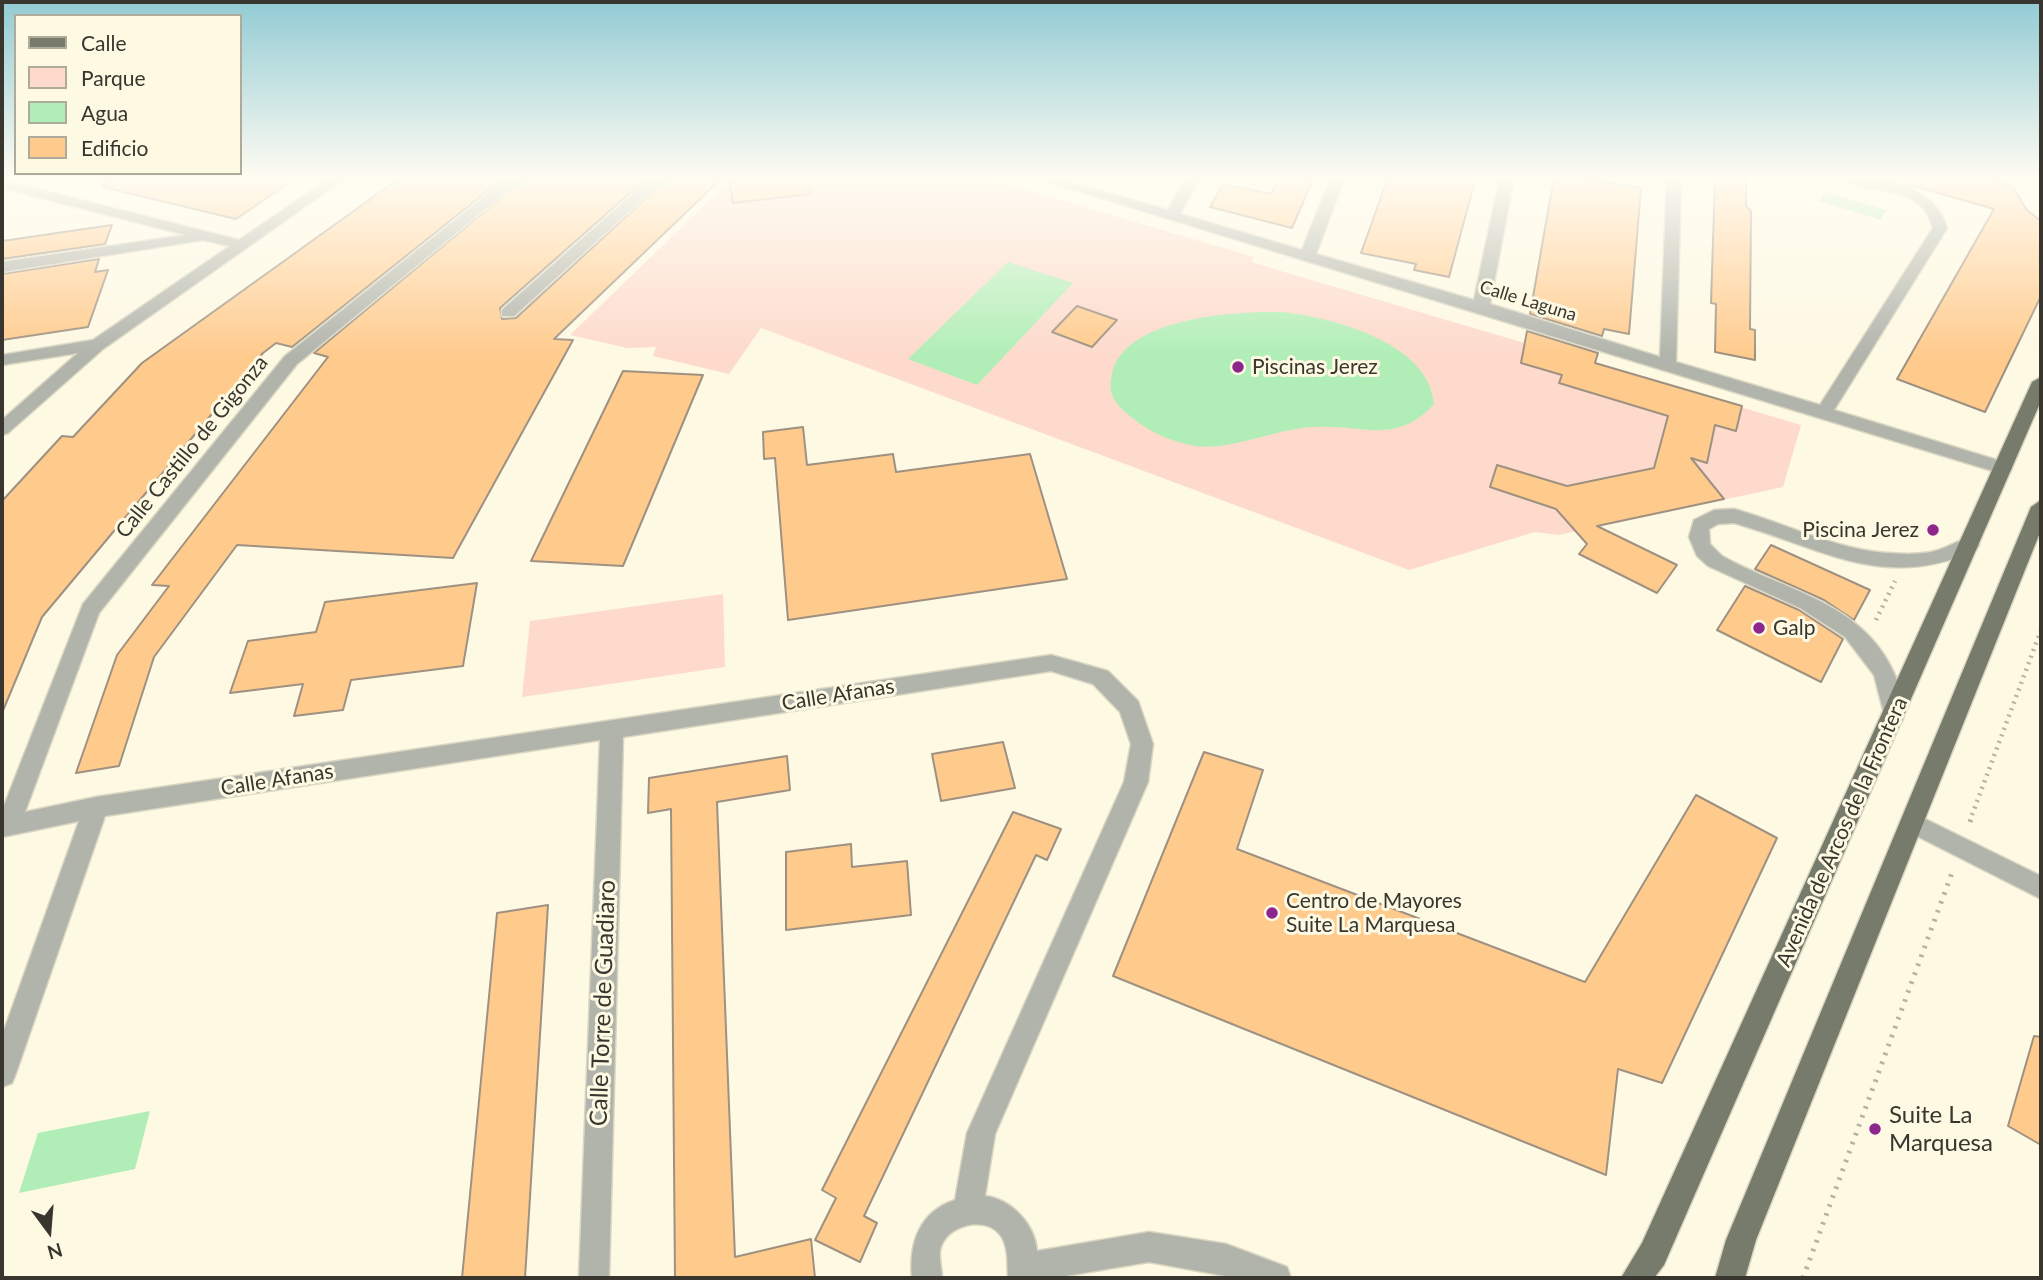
<!DOCTYPE html>
<style>
body{margin:0}
#map{position:relative;width:2043px;height:1280px;overflow:hidden;background:#fef9e3;font-family:Lato,sans-serif}
canvas{display:block}
.frame{position:absolute;inset:0;border:4px solid #38362e;pointer-events:none}
.legend{position:absolute;left:14px;top:14px;width:228px;height:161px;box-sizing:border-box;background:#fef9e3;border:2px solid #afab9b;margin:0;padding:9px 12px;list-style:none;font-size:21px;color:#38362e}
.legend li{display:flex;align-items:center;gap:14px;height:35px}
.legend b{width:35px;border:2px solid #afab9b}
.north{position:absolute;left:14px;top:1196px;width:70px;height:70px;-webkit-text-stroke:5px #fef9e3;paint-order:stroke;rotate:164deg;font-size:19px;font-weight:700;line-height:28px;text-align:center;color:#38362e}
.north::after{content:'';display:block;margin:auto;width:24px;height:32px;background:#38362e;clip-path:polygon(50% 0,100% 100%,50% 72%,0 100%)}
</style>
<div id="map">
<canvas width="2043" height="1280"></canvas>
<div class="frame"></div>
<ul class="legend">
<li><b style="height:9px;background:#767b6b"></b>Calle</li>
<li><b style="height:19px;background:#fddacc"></b>Parque</li>
<li><b style="height:19px;background:#b1eeb7"></b>Agua</li>
<li><b style="height:19px;background:#ffcb8d"></b>Edificio</li>
</ul>
<div class="north">N</div>
</div>
<script>
const g = document.querySelector('canvas').getContext('2d');
g.lineJoin = 'round';
function fillPath(path, color) { g.fillStyle = color; g.fill(path, 'evenodd'); }
function strokePath(path, color, width, dash) { g.strokeStyle = color; g.lineWidth = width; g.lineCap = dash ? 'butt' : 'round'; g.setLineDash(dash || []); g.stroke(path); }
function label(font, color, halo, rows, align = 'center') {
  g.font = font + ' Lato,sans-serif'; g.lineWidth = 6; g.setLineDash([]); g.textBaseline = 'middle'; g.strokeStyle = halo; g.fillStyle = color; for (const [text, x, y, turn = 0] of rows) {
    g.save(); g.translate(x, y); g.rotate((+turn || 0) * Math.PI / 180); g.textAlign = isNaN(turn) ? turn : align; if (halo) g.strokeText(text, 0, 0); g.fillText(text, 0, 0); g.restore();
  }
}
fillPath(new Path2D(`
 M734 177H984L1254 257 1251 262 1801 425 1783 487 1558 535 1535 532 1409 570 761 328 729 374 653 356 656 347 627 348 570 335Z
 M723 594 725 667 522 697 530 621Z`), '#fddacc');
fillPath(new Path2D(`
 M1824 192 1886 210 1881 220 1819 201Z
 M1008 262 1073 283 977 385 908 359Z
 M1281 312C1331 317 1429 342 1434 404 1396 446 1363 424 1315 427 1276 428 1232 451 1195 446 1167 441 1145 430 1124 411 1112 400 1108 390 1112 374 1124 317 1236 311 1281 312Z
 M150 1111 135 1169 19 1193 38 1133Z`), '#b1eeb7');
const building = new Path2D(`
 M104 177H298L236 219 103 187Z
 M401 177H505L292 347 276 343 263 353 42 617 2 713V501L62 436 73 437 142 363Z
 M526 177H648L500 308 502 319 516 318 669 177H723L554 339 573 340 453 558 237 545 154 657 119 766 76 773 117 655 169 586 152 585 328 357 314 353Z
 M728 177H809L810 194 733 203Z
 M1280 177H1314L1292 228 1210 207 1223 184 1271 194Z
 M1388 177H1476L1449 277 1414 270 1416 264 1361 253Z
 M1554 177H1578L1641 188 1629 334 1604 329 1602 336 1530 314Z
 M1715 177H1746V206L1751 211 1750 329 1755 330V360L1715 352 1716 304 1711 303Z
 M1908 177H1994L2008 185 2010 183 2027 210 2041 221V296L1985 412 1897 379 1994 209 1907 184Z
 M112 225 105 244 2 259V241Z
 M99 259 95 272 108 270 88 327 2 340V274Z
 M1077 306 1117 320 1092 347 1052 332Z
 M1527 331 1598 353 1595 363 1742 406 1736 431 1715 425 1707 463 1691 458 1724 499 1597 526 1677 565 1657 593 1579 554 1587 544 1556 509 1490 487 1497 465 1567 486 1654 468 1668 416 1559 383 1562 375 1521 363Z
 M623 371 703 375 623 566 531 561Z
 M803 427 807 465 893 454 896 472 1030 454 1067 579 788 620 775 458 764 459 763 432Z
 M1771 545 1870 590 1854 620 1824 600 1755 569Z
 M477 583 463 666 351 680 343 710 294 716 303 684 230 693 248 641 316 632 325 602Z
 M1745 586 1799 610 1843 639 1821 682 1717 630Z
 M1003 742 1015 788 941 801 932 754Z
 M1204 752 1263 770 1237 849 1585 982 1696 795 1777 838 1662 1083 1618 1069 1606 1175 1113 976Z
 M787 756 790 790 717 802 735 1257 811 1239 815 1278H675L671 809 648 813 649 778Z
 M1013 812 1061 829 1047 860 1036 855 864 1216 877 1223 860 1262 815 1240 836 1198 822 1190Z
 M851 844 852 867 907 861 911 915 786 930V852Z
 M548 905 525 1278H462L497 913Z
 M2034 1036 2041 1037V1145L2008 1126Z`);
fillPath(building, '#ffcb8d');
strokePath(building, '#9f9181', 2);
const minor = new Path2D(`
 M331 177H347L103 349 8 433 2 435V420L78 353 2 365V355L93 340 230 246 203 240 2 272V262L186 235 2 188V180L239 240Z
 M509 177H524L297 364 99 613 25 812 96 797 1051 655 1108 671 1138 701 1153 744 1148 782 995 1134 985 1196C1011 1199 1035 1224 1037 1251L1149 1232 1226 1244 1287 1267 1291 1278H1237L1149 1262 1053 1278H1008C1007 1264 1009 1248 1001 1236 986 1214 944 1225 940 1251 939 1259 942 1270 942 1278H912C909 1243 919 1212 955 1200L967 1133 1124 782 1131 744 1120 712 1093 684 1051 671 623 737 609 1278H579L600 740 105 816 16 1073 12 1083 2 1087V1036L79 821 2 837V811L83 604 285 356Z
 M652 177H667L514 316H502V310Z
 M1032 177H1053L1168 210 1186 177H1200L1180 214 1302 250 1331 177H1345L1316 254 1474 300 1500 177H1514L1490 304 1660 357 1667 177H1681L1676 362 1820 405 1933 228C1919 178 1867 199 1841 177 1880 174 1935 186 1947 228L1834 410 2010 464 2012 468 2010 472H1996Z
 M1734 509C1784 523 1835 549 1886 553 1903 554 1919 555 1935 551 1949 548 1961 536 1976 540L1979 545 1976 550C1884 592 1822 548 1734 523L1718 524 1709 529 1710 544 1722 556C1786 592 1867 602 1897 680 1902 692 1908 709 1902 721L1894 724 1886 721 1874 675 1845 637 1800 608 1708 566 1697 556 1689 537 1694 520 1714 510Z
 M1913 813 2041 876V899L1905 830 1901 823 1905 816Z`);
const major = new Path2D(`
 M2030 177H2041V183Z
 M2041 377V401L1664 1265 1654 1278H1621L1642 1243 2032 382Z
 M2041 500V530L1756 1240 1745 1278H1715L1726 1240 2031 507Z`);
strokePath(minor, '#dad6c2', 3);
strokePath(major, '#dad6c2', 3);
strokePath(new Path2D(`
 M1876 620 1895 581
 M1972 815 2041 630`), '#b7b3a2', 4.5, [2, 5]);
strokePath(new Path2D(`
 M1970 822 1973 813
 M1803 1278 1953 870`), '#b7b3a2', 5, [2.5, 7]);
fillPath(minor, '#b1b4ab');
fillPath(major, '#767b6b');
const sky = g.createLinearGradient(0, 0, 0, 356);
sky.addColorStop(0, '#92cbd4');
sky.addColorStop(0.5, '#fffcf2');
sky.addColorStop(1, '#fffcf200');
g.fillStyle = sky;
g.fillRect(0, 0, 2043, 356);
for (const [x, y, r, color] of [
 [1238,367,7,"#8d278d"],
 [1933,530,7,"#8d278d"],
 [1759,628,7,"#8d278d"],
 [1272,913,7,"#8d278d"],
 [1875,1129,7,"#8d278d"]
]) { const dot = new Path2D(); dot.arc(x, y, r, 0, 2 * Math.PI); g.fillStyle = color; g.fill(dot); strokePath(dot, '#fef9e3', 2.5); }
label('18px', '#38362e', '#fef9e3', [
 ["Calle Laguna",1528,301,17]
]);
label('21px', '#38362e', '#fef9e3', [
 ["Piscinas Jerez",1252,367],
 ["Piscina Jerez",1919,530,"right"],
 ["Galp",1773,628],
 ["Centro de Mayores",1286,901],
 ["Suite La Marquesa",1286,925]
], 'left');
label('21px', '#38362e', '#fef9e3', [
 ["Calle Castillo de Gigonza",192,447,-51],
 ["Calle Afanas",838,695,-9],
 ["Calle Afanas",277,780,-9],
 ["Avenida de Arcos de la Frontera",1842,832,-66]
]);
label('24px', '#38362e', '#fef9e3', [
 ["Calle Torre de Guadiaro",603,1003,-88]
]);
label('24px', '#38362e', '#fef9e3', [
 ["Suite La",1889,1115],
 ["Marquesa",1889,1143]
], 'left');
</script>
